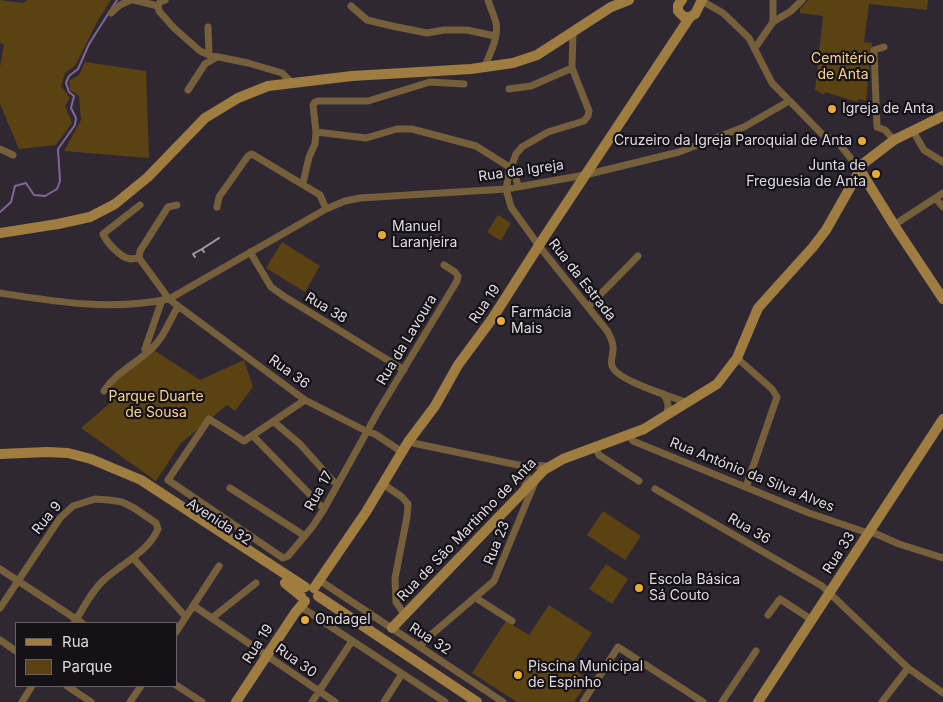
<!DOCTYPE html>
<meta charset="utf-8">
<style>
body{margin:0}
#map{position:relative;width:943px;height:702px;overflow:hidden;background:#2f2833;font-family:Inter,sans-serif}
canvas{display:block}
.legend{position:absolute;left:15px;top:622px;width:162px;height:65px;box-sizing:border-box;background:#151217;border:1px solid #666268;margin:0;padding:6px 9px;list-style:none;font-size:15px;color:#dfdbe2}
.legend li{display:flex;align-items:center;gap:10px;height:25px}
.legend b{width:25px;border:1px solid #666268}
</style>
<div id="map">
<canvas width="943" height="702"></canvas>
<ul class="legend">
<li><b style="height:6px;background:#9f7d40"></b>Rua</li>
<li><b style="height:14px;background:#5a4213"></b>Parque</li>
</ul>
</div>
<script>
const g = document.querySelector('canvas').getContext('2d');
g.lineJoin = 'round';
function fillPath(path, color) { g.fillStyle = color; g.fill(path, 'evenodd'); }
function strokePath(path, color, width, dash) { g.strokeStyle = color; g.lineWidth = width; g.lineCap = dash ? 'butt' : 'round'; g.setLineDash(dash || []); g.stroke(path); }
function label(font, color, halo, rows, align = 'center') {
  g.font = font + ' Inter,sans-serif'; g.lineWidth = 4.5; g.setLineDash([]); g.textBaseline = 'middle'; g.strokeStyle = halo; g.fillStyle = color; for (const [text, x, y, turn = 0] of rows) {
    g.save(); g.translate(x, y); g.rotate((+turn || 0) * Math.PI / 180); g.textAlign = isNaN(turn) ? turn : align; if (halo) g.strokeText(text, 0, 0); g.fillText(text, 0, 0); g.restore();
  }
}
fillPath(new Path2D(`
 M0 0 23 3 27 0H111L98 20 75 66 65 73 61 86 70 98 65 106 72 123 56 145 19 149 0 104V67L4 44 0 43Z
 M808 0H928L927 10 869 4 864 42 872 43 866 101 858 99 857 102 825 92 824 95 815 90 823 16 800 13V9Z
 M85 62 146 71 149 158 64 151 81 120 79 96 70 90 69 81 79 75Z
 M498 215 511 223 501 241 487 232Z
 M282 242 320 266 305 292 266 268Z
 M154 350 200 380 244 360 253 387 235 411 227 405 181 443 156 481 81 428 111 402 112 382Z
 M603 511 641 536 625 560 587 535Z
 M606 564 628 579 612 604 589 589Z
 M549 605 592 633 570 667 589 680 574 702H517L472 673 506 621 529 635Z`), '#5a4213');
strokePath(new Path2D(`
 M0 212 11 202 15 186 26 183 34 195 45 196 57 189 60 181 58 149 75 125 76 118 71 108 74 96 69 92 66 83 69 76 78 69 89 44 117 0`), '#816793', 2);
strokePath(new Path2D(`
 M134 0 158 6 159 11 174 28 200 51 209 55 248 63 282 73 291 82
 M702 1 723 13 749 38 772 83 823 135 837 141 860 170
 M158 6 160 2 165 0
 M351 6 367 20 392 26 427 33 444 30H467L495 36
 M111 13 120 5 131 0
 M773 22 791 11 802 0
 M208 27 209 55
 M573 32 572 68 589 111 588 116 584 121 548 132 522 147 516 154 509 173 506 189 511 207 539 246 608 332C610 337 613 341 613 347 614 353 610 360 612 366 617 381 673 397 688 403
 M884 47 874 50 877 127 885 130 894 140
 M755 48 773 22V0
 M485 66C490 53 499 37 496 23 494 15 490 7 488 0
 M509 89 531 86 572 68
 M188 90 205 64 217 57
 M913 131 924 150 943 162
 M316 132 366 138 397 129H412L476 146 511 168 515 173 518 187
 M0 149 13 155
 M303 183 309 157 315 144 316 132 313 105 315 102 318 101H368L430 82 464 84
 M936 199 943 207
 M217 207 219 197 248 156 252 154 320 195 326 209
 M894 225 943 193
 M250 252 271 287 285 297 404 370
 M139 258 169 299 178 306 305 400 366 431 375 434 402 452
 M139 258C136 258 133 259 130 259 120 257 107 243 103 234L140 205
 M139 258 140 251 168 207 177 205
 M0 293C58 302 110 311 169 299L326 209 345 201 360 198 506 189 585 175 679 152 744 127 789 101
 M588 307 638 256
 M145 349 162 300
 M737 358 772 389 777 397 746 487
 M104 391C116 372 136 364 151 349 163 339 170 320 178 306
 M663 394C669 401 669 407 666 416
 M305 400 244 441 209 419 168 480 283 558 288 556 313 526 324 509 379 410 457 281 458 276 455 272 444 265
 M274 422 300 444 332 480 337 484
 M629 435 633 441 809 513 868 533H874L899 544 943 558
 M253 436 324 509
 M408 442 518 465 548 466
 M595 447 599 455 639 481
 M519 465 524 469 528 478 524 488
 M383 484 402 497 408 504 407 517 395 578 396 602 404 614
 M230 488 305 536
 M655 489 822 586 908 668 943 693
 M133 558 186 617
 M0 569 82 623
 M319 580 503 702
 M476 598 512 621
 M194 606 335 702
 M301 607 445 702
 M0 608 60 518 73 506 95 499 109 500 122 502 134 508 156 523 158 529C148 552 123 563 105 579 92 590 83 609 74 623
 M768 615 780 599 812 620
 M212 618 256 583
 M176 632 219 566
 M0 640 16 651
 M420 647 425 640 494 581 535 482
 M176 685 202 702
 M67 686 91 702
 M22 702 32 686
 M130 702 141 686
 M312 702 352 641
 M384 702 402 674
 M583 702 618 647 703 702
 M722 702 756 651
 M882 702 908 668`), '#75603b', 7);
strokePath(new Path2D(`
 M682 0 678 5V11L684 17H690
 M860 170 894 225 943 299
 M0 233 58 224 90 217 115 204 148 177 205 118 238 98 268 86 352 76 471 69 513 63 537 55 611 7 629 0
 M0 454 47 452 68 453 91 459 141 480 305 587
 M285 583 301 596
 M314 588 366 512 408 442 435 406 458 365 492 319 545 236 690 17 695 14 702 0
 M318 596 477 702
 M392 628 544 470 563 459 644 429 717 384 737 358 758 308 813 247 826 230 864 163 894 140 943 116
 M236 702 295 613 305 601
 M758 702 943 419`), '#9f7d40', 10);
strokePath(new Path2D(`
 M204 252 202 249 219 238
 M195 257 193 254 202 249`), '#a19ca5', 2);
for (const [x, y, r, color] of [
 [832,109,5,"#e6ac36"],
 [862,141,5,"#e6ac36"],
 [876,174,5,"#e6ac36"],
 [382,235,5,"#e6ac36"],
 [501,321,5,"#e6ac36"],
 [639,588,5,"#e6ac36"],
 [305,620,5,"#e6ac36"],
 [518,675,5,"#e6ac36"]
]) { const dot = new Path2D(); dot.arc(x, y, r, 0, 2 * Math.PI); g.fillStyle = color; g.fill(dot); strokePath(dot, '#151217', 2); }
label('14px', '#fdd38a', '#151217', [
 ["Cemitério",843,59],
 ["de Anta",843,75],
 ["Parque Duarte",156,397],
 ["de Sousa",156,413]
]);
label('14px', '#dfdbe2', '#151217', [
 ["Igreja de Anta",842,109],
 ["Cruzeiro da Igreja Paroquial de Anta",852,141,"right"],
 ["Junta de",866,166,"right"],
 ["Freguesia de Anta",866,182,"right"],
 ["Manuel",392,227],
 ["Laranjeira",392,243],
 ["Farmácia",511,313],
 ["Mais",511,329],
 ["Escola Básica",649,580],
 ["Sá Couto",649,596],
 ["Ondagel",315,620],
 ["Piscina Municipal",528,667],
 ["de Espinho",528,683]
], 'left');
label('14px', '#dfdbe2', '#151217', [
 ["Rua da Igreja",521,171,-8],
 ["Rua da Estrada",582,280,52],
 ["Rua 19",485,304,-56],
 ["Rua 38",326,308,31],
 ["Rua da Lavoura",407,340,-59],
 ["Rua 36",289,372,36],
 ["Rua António da Silva Alves",752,475,22],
 ["Rua 17",319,491,-61],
 ["Rua 9",47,518,-51],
 ["Avenida 32",219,522,33],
 ["Rua 36",749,529,30],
 ["Rua de São Martinho de Anta",467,530,-46],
 ["Rua 23",497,543,-68],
 ["Rua 33",839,553,-57],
 ["Rua 32",430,639,33],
 ["Rua 19",258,644,-57],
 ["Rua 30",296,661,35]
]);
</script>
